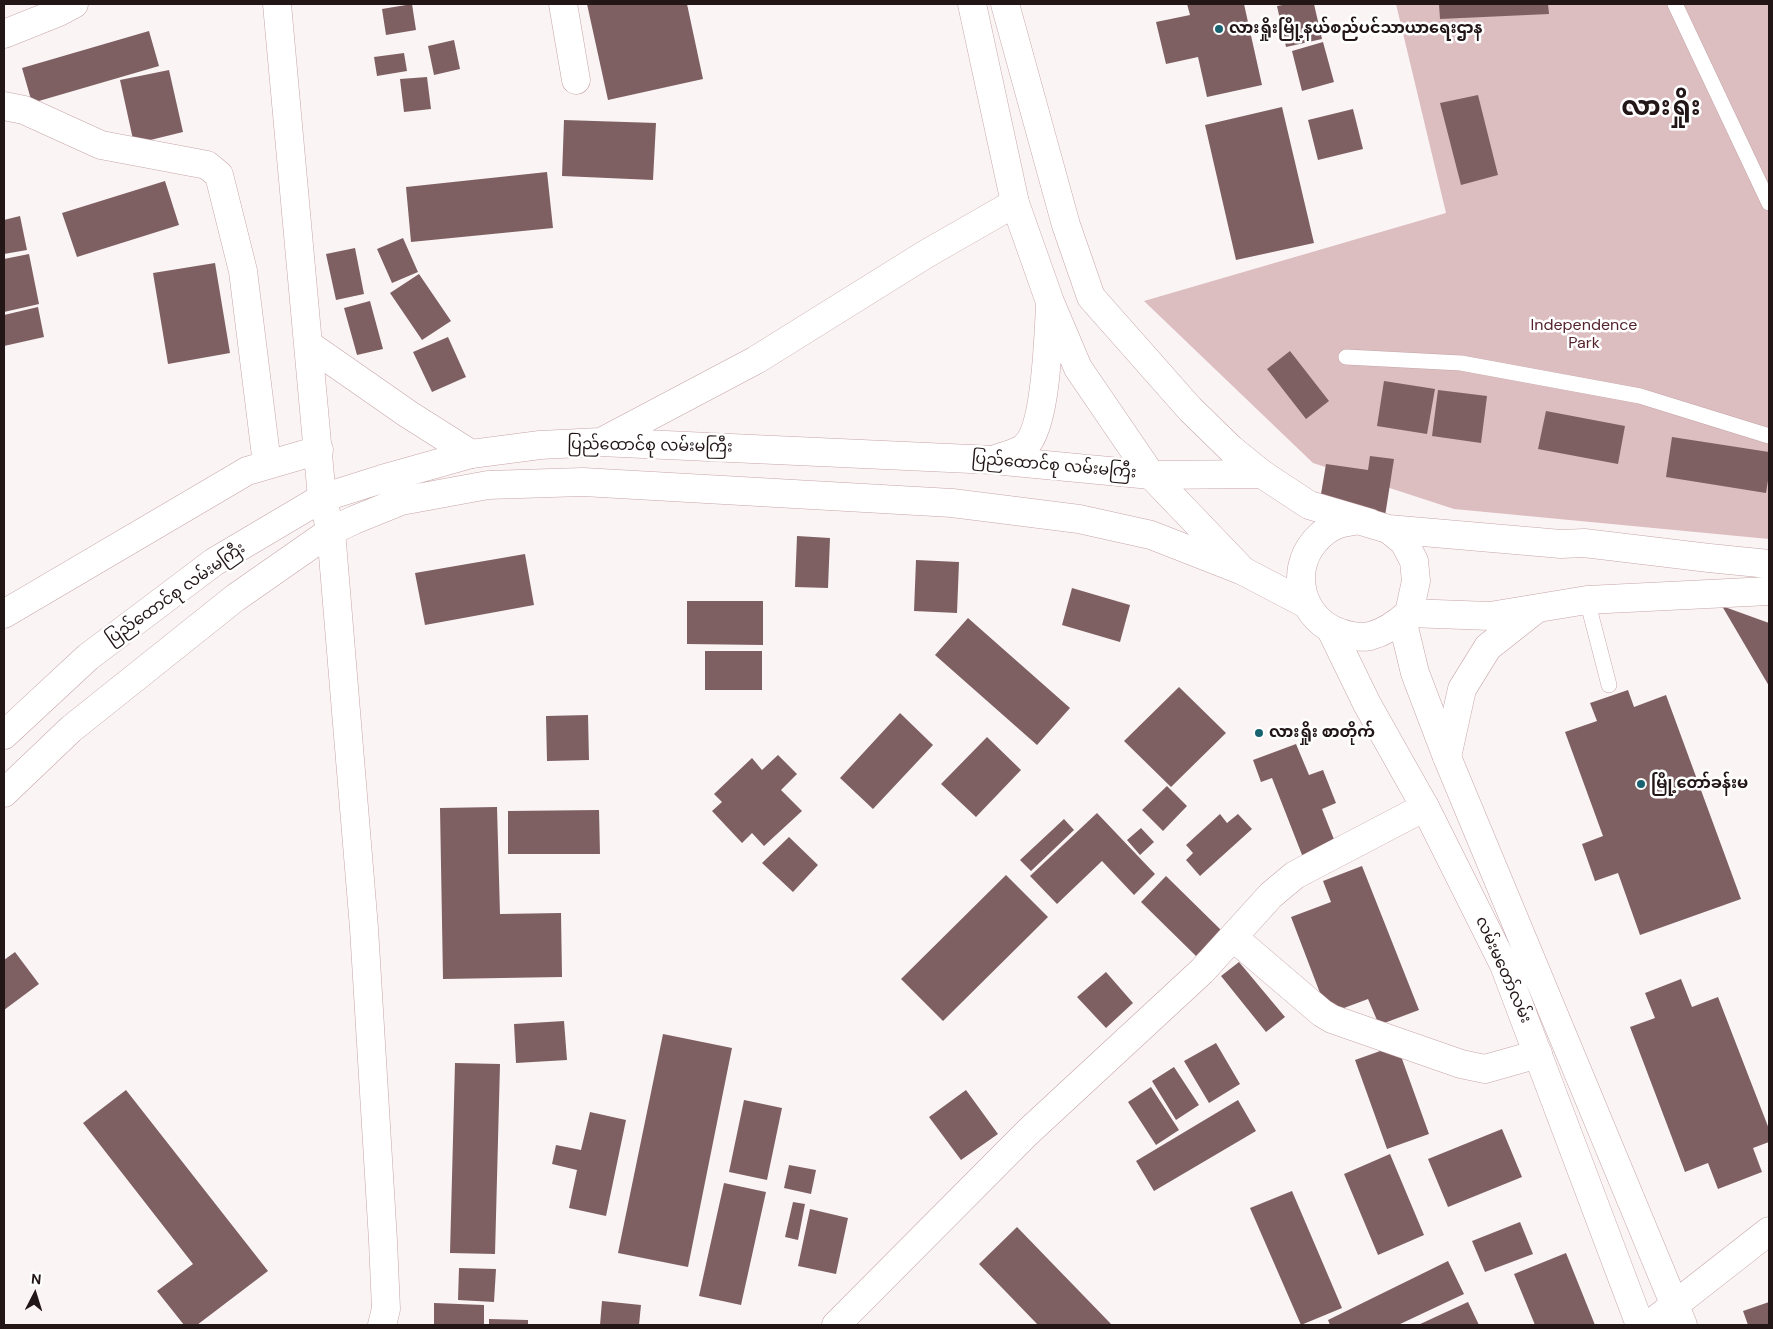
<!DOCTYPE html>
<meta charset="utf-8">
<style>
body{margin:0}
#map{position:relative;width:1773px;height:1329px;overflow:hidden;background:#fbf4f5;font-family:"DM Sans",sans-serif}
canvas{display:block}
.frame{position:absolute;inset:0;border:5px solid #221617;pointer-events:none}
.north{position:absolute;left:10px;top:1269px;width:50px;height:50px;-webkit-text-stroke:4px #fff;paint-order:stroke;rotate:5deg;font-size:14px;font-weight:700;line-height:20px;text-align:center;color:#221617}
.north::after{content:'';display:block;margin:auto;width:18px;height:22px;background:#221617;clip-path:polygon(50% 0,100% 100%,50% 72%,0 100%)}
</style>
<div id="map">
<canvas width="1773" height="1329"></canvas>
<div class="frame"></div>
<div class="north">N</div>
</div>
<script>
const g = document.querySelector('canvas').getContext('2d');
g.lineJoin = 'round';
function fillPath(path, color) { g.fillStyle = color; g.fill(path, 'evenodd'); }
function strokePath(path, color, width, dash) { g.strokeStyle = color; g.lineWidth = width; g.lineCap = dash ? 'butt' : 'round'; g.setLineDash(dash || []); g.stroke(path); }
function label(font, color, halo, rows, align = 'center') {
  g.font = font + ' "DM Sans","Noto Sans Myanmar",sans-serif'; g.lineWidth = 5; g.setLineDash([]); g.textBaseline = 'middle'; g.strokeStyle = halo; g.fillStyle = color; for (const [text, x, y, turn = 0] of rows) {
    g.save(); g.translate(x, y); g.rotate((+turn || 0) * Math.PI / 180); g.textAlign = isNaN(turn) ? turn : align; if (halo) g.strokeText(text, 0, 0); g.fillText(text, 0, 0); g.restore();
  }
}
fillPath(new Path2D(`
 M1396 4H1769V539L1454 509 1313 463 1144 301 1446 213Z`), '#dcbdc0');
fillPath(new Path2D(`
 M412 4 416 30 386 35 382 9Z
 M587 4H687L703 79 608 100Z
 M1187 4H1244L1262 85 1207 97 1198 57 1166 64 1156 22 1190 15Z
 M1288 4H1314L1322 39 1286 47 1277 6Z
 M1439 4H1548L1549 14 1440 19Z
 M149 31 159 66 32 103 22 68Z
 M454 40 460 69 434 75 428 46Z
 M1323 42 1334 82 1302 91 1292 51Z
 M404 53 407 71 377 76 374 57Z
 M169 70 183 132 134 144 120 80Z
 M427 77 431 109 404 112 400 79Z
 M1478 95 1498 175 1461 185 1440 103Z
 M1282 107 1314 243 1236 260 1205 125Z
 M1353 109 1363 149 1318 160 1308 120Z
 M564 120 656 123 653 180 562 176Z
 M547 172 553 228 411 242 406 187Z
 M165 181 179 225 77 257 62 213Z
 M20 216 27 250 4 254V220Z
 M403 238 418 272 392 283 377 249Z
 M355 248 364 294 336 300 326 254Z
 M29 254 39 304 4 312V259Z
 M215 263 230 353 168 364 153 273Z
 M419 274 451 321 422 340 390 293Z
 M370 301 383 349 357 355 344 308Z
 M38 307 44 337 4 346V315Z
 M448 337 466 377 432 392 413 352Z
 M1290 351 1329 401 1306 419 1267 369Z
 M1384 381 1435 389 1427 434 1377 426Z
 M1438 390 1487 396 1481 443 1432 436Z
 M1546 411 1625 426 1618 464 1538 449Z
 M1672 437 1769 452V474L1766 493 1666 477Z
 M1370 456 1394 459 1385 516 1319 506 1326 464 1368 470Z
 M797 536 830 538 828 588 795 587Z
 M525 554 534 605 425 625 415 573Z
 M916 560 959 562 957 613 914 611Z
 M1072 588 1130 605 1120 642 1062 625Z
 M687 601H763V645L687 644Z
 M1722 606 1769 623V686Z
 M968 618 1070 708 1037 745 935 655Z
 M705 651H762V690H705Z
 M1179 687 1226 733 1171 787 1124 741Z
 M1628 690 1634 707 1666 695 1741 899 1640 935 1618 873 1595 881 1582 844 1603 836 1565 732 1597 721 1590 703Z
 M900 713 933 745 873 809 840 778Z
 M588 715 589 760 547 761 546 716Z
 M987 737 1021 770 976 817 941 784Z
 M1296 744 1309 775 1323 770 1336 803 1322 809 1337 847 1304 860 1272 778 1261 782 1253 760Z
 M778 755 797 774 781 790 802 811 764 846 752 833 742 843 712 811 722 802 714 794 752 758 762 770Z
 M1167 786 1187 806 1163 831 1142 810Z
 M497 807 500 914 561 913 562 977 443 979 440 808Z
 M599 810 600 854H508V811Z
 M1097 813 1155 874 1134 895 1102 861 1057 904 1030 876Z
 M1220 814 1227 823 1238 814 1252 829 1200 876 1186 860 1193 853 1186 845Z
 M1064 819 1074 830 1031 871 1020 860Z
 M1141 828 1154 842 1140 855 1127 840Z
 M789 837 818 865 793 892 762 863Z
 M1362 866 1419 1010 1379 1025 1368 999 1328 1014 1291 917 1331 902 1323 881Z
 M1006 875 1048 917 943 1021 901 979Z
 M1166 876 1221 930 1196 956 1141 902Z
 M15 952 39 984 4 1010V960Z
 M1239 962 1285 1017 1266 1032 1221 976Z
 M1106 972 1133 1003 1106 1028 1077 997Z
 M1681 979 1692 1007 1718 997 1769 1129V1142L1753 1148 1762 1172 1718 1189 1708 1163 1685 1172 1630 1027 1655 1018 1645 993Z
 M564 1021 567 1060 516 1063 514 1024Z
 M663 1034 732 1048 688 1267 618 1253Z
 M1216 1043 1240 1084 1209 1103 1184 1061Z
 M1397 1045 1429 1134 1387 1149 1355 1060Z
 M455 1063 500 1064 495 1254 450 1253Z
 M1174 1067 1199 1105 1176 1120 1152 1081Z
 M1151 1087 1179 1130 1156 1145 1128 1102Z
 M126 1090 268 1271 197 1325H184L157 1291 193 1264 83 1123Z
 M966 1090 998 1134 961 1160 929 1117Z
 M744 1100 782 1108 767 1180 729 1172Z
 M1238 1100 1256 1131 1154 1191 1136 1161Z
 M590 1112 626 1120 606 1216 569 1208 577 1170 552 1164 556 1145 581 1150Z
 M1502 1129 1522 1177 1448 1207 1428 1159Z
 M1390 1154 1424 1235 1378 1255 1344 1174Z
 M789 1165 816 1170 811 1194 784 1188Z
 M724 1183 766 1192 741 1305 699 1296Z
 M1292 1191 1342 1308 1301 1325 1250 1208Z
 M793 1202 805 1204 798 1240 785 1237Z
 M810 1209 848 1218 836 1274 798 1266Z
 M1520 1222 1533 1254 1485 1272 1472 1241Z
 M1017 1227 1112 1325H1038L979 1264Z
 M1566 1253 1595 1325H1535L1514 1274Z
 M1448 1261 1464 1294 1398 1325H1330L1328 1320Z
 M459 1268 496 1269 494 1302 458 1300Z
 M602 1301 641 1305 639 1325H600Z
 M1468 1302 1479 1325H1418Z
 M1769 1302V1325H1748L1743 1311Z
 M434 1303 484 1305V1325H434Z
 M489 1319 528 1320V1325H489Z`), '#7e6063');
const lane = new Path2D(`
 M1675 4 1769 203
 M1346 357 1461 363 1640 396 1769 436
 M1587 600 1609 685`);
const street = new Path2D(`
 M277 4 322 498 331 531 364 928 383 1241 386 1309 382 1325
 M563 4 576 80
 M4 34 59 12 74 4
 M4 106 24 110 101 145 207 165 219 175 243 271 267 464
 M309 345 408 414 471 454
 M4 614 247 471 319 450
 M1233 937 1322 1013 1332 1019 1461 1064 1485 1069 1538 1054
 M836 1325 1028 1132 1202 971 1271 895 1295 875 1425 807
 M1649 1325 1769 1231`);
const secondary = new Path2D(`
 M972 4 1015 203 1050 302 1078 368 1151 475 1243 571
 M1005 4 1066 225 1091 297 1190 409 1231 449 1262 474
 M993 460C1002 456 1014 454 1022 449 1047 433 1048 336 1050 306
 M1402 619 1415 673 1447 757 1683 1325
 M1331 630 1367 704 1425 807 1504 965 1640 1325`);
const primary = new Path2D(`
 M601 442 756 360 926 254 1015 203
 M1358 520 1388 529 1404 542 1414 561 1416 581 1409 613C1398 623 1386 632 1370 636 1361 638 1350 636 1341 633 1302 621 1288 572 1315 541 1321 534 1330 527 1339 524 1345 522 1352 522 1358 520Z
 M1388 529 1561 544 1584 543 1709 558 1769 564
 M1409 613 1490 616 1587 600 1769 591
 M4 735 88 657 214 562 322 498 382 479 471 454 540 445 600 442 993 460 1151 475 1262 474 1309 505 1370 523
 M1447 757 1462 689 1488 647 1535 610
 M4 793 71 729 235 598 331 531 354 520 401 501 488 485 583 482 952 503 1079 519 1151 535 1243 571 1306 604`);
strokePath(lane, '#c6a5a8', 16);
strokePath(street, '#c6a5a8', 29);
strokePath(secondary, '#c6a5a8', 29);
strokePath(primary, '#c6a5a8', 29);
strokePath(lane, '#fff', 15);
strokePath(street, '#fff', 28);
strokePath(secondary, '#fff', 28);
strokePath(primary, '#fff', 28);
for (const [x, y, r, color] of [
 [1219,29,5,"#196271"],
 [1259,733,5,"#196271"],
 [1641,784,5,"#196271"]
]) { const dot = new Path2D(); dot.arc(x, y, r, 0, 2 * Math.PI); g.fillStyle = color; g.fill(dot); strokePath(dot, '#fff', 2); }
label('bold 16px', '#221617', '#fff', [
 ["လားရှိုးမြို့နယ်စည်ပင်သာယာရေးဌာန",1229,29],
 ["လားရှိုး စာတိုက်",1269,733],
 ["မြို့တော်ခန်းမ",1651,784]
], 'left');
label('16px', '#54232c', '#fff', [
 ["Independence",1584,326],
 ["Park",1584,344]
]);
label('16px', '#221617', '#fff', [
 ["ပြည်ထောင်စု လမ်းမကြီး",650,446,1],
 ["ပြည်ထောင်စု လမ်းမကြီး",1054,466,5],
 ["ပြည်ထောင်စု လမ်းမကြီး",176,594,-35],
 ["လမ်းမတော်လမ်း",1503,970,66]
]);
label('bold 26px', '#221617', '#fff', [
 ["လားရှိုး",1661,108]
]);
</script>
